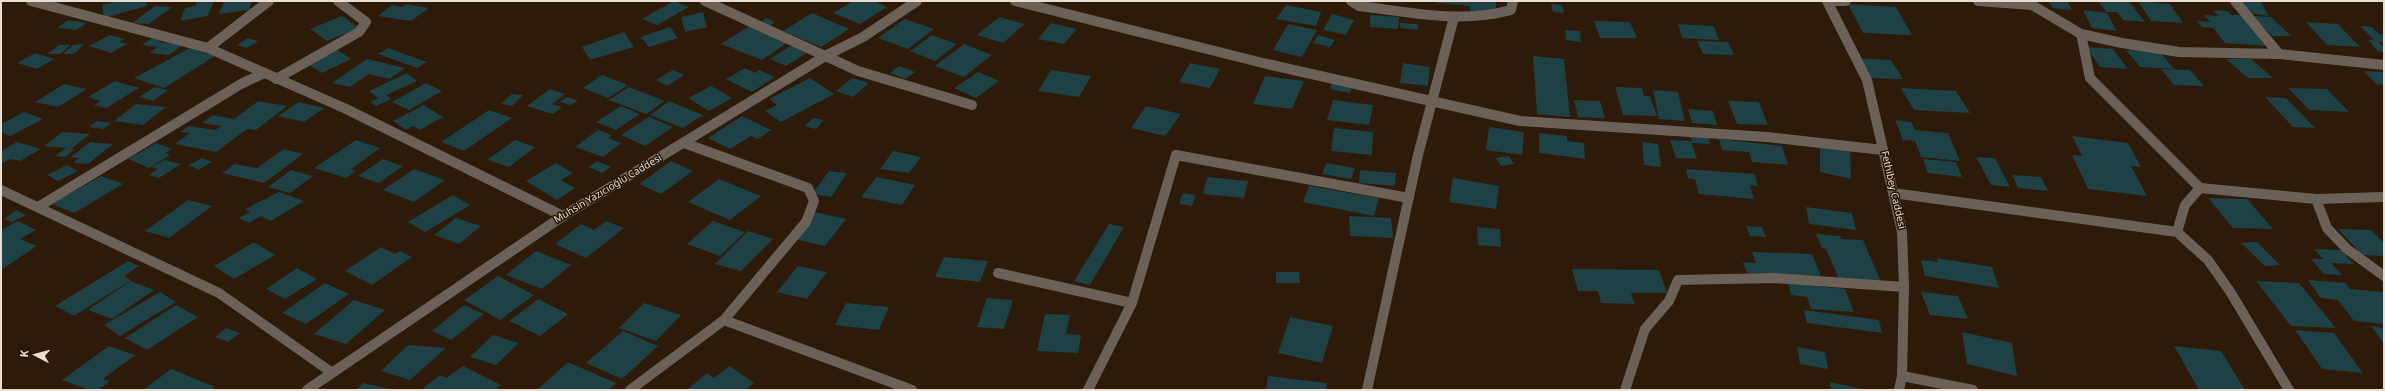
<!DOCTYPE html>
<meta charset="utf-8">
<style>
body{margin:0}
#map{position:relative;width:2385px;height:391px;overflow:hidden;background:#2d1a08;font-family:"Noto Sans",sans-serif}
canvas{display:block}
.frame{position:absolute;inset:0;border:2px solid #eaddd1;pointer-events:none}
.north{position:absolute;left:16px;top:335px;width:40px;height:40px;-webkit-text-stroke:3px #231101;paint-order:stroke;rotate:276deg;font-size:11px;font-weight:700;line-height:16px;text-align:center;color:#eaddd1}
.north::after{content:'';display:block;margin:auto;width:14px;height:18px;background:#eaddd1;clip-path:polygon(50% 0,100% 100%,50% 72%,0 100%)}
</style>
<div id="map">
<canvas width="2385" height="391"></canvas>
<div class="frame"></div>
<div class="north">K</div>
</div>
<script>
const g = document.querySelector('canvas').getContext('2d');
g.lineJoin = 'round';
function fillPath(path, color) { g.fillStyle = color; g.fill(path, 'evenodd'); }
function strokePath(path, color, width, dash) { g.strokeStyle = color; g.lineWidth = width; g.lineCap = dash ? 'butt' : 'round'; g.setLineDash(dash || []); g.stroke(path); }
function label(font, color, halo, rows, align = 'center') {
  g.font = font + ' "Noto Sans",sans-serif'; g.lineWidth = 3; g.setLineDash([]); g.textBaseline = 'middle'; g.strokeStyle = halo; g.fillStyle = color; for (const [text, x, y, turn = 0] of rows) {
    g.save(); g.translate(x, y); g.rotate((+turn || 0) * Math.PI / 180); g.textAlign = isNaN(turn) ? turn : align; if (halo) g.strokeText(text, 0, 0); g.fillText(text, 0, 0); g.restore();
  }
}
fillPath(new Path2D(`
 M118 1H146L147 6 104 18 102 5Z
 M197 1H214L208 16 180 21 185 8 195 6Z
 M224 1H252L249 10 219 14Z
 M674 1 689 7 657 25 642 19Z
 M853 1H873L887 7 860 24 833 13Z
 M1437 1H1470V6L1471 1H1496V13L1470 11V6L1437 3Z
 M2048 1H2067L2072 10 2053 8Z
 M2098 1H2129L2145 22 2123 20 2117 12H2106Z
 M2138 1 2170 4 2183 23 2151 21Z
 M2242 1H2260L2269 16 2249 13Z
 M406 4 429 8 411 21 378 16 392 5 402 7Z
 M1551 4 1562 5 1564 13 1553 12Z
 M1848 4 1896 7 1912 35 1863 33Z
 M1286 5 1321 12 1316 26 1276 19Z
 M155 6 172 7 149 24 132 23Z
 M2083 10 2107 13 2117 31 2092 28Z
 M2213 10 2228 11 2231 15H2241L2266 46 2225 43 2213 28 2202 27 2197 21 2210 22 2204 15 2218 16Z
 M703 12 707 27 685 32 681 17Z
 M812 13 849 29 821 47 783 31Z
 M1332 14 1354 20 1346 35 1323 30Z
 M1370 15 1399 17 1398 29 1370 27Z
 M342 16 359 28 327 41 310 29Z
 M2253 16 2271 17 2291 36H2272Z
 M999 17 1025 24 1003 43 977 35Z
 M766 18 775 22 768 27 759 23Z
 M905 19 934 29 908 49 878 38Z
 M68 20 87 23 76 30 57 28Z
 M1594 21 1630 22 1637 38H1600Z
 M2306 22 2338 24 2360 47 2327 45Z
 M1051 23 1077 29 1064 44 1038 39Z
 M1400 23 1418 24V30L1400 28Z
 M1288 24 1317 30 1302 57 1273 50Z
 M1678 24 1714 26 1719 40 1682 38Z
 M749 26 790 41 762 60 721 44Z
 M2360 26 2372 27 2379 34 2384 35V42H2378L2384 47V52L2378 51 2368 40H2374Z
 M670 27 678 38 649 47 641 37Z
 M1565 30 1580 31 1581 42 1566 40Z
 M624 32 634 47 590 60 582 47Z
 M110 35 125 39 119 42 127 44 111 53 89 46Z
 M932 35 957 44 935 61 910 51Z
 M1318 35 1335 40 1330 47 1313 43Z
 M152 38 163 39 159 42 184 44 169 55 149 53 158 47 142 45Z
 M248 38 258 41 247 48 237 45Z
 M1697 41 1728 42 1734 55 1703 54Z
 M84 44 74 54H63L73 45Z
 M964 44 992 55 964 77 935 66Z
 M59 45H71L60 54H48Z
 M792 45 808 52 786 66 770 59Z
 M2086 47 2113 49 2128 69 2100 67Z
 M190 48 215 56 164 88 134 78Z
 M388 48 427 62 417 68 378 54Z
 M336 49 351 59 322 73 306 63Z
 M2126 50 2159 51 2174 69 2140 67Z
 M35 53 54 59 37 69 17 63Z
 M1533 56 1564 59 1570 117 1537 114Z
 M1856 58 1891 60 1903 79 1867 78Z
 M367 59 405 68 390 79 369 74 350 87 332 83Z
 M2226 59H2251L2273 78H2248Z
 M1190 63 1220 69 1210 88 1179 82Z
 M1403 63 1430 67 1428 86 1400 83Z
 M899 66 915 72 905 79 890 73Z
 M745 68 755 73 759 70 775 77 752 92 726 79Z
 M2161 69 2190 70 2204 86 2174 85Z
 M673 70 684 75 667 86 656 80Z
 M1051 70 1091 76 1079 97 1038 91Z
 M2364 71 2384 72V85L2376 84Z
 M978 72 999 81 976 98 954 88Z
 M407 73 417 81 386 95 391 99 376 106 370 102 378 98 369 91Z
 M602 75 628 85 608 98 583 88Z
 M1265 76 1304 81 1292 109 1253 104Z
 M810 78 834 94 781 122 765 111 777 105 769 99Z
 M852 78 869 83 853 97 836 91Z
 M1333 80 1353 84 1350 93 1330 89Z
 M115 81 139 88 106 108 94 105 101 101 88 97Z
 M426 83 442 91 409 110 392 102Z
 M64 84 87 89 58 107 35 102Z
 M711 86 732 98 709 111 688 98Z
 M155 87 168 90 153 101 139 97Z
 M629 87 665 101 646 114 609 100Z
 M1615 87 1642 88 1644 96H1650L1657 116 1623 115Z
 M1901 88 1956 91 1970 113 1914 110Z
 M2288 88 2327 89 2349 112 2309 110Z
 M550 89 565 94 552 104 562 107 553 114 527 106Z
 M1653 90 1678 92 1685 121 1659 119Z
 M512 94 523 95 512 106 501 104Z
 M567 97 578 101 571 105 560 102Z
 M2265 97 2286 98 2315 128 2293 127Z
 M1333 100 1373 105 1369 125 1327 120Z
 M1574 100 1600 101 1605 118 1578 117Z
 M258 101 287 106 256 130 247 129 216 152 175 144 190 133 180 132 189 126 215 130 221 126 202 123 213 115 234 119Z
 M669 101 703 115 683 128 650 115Z
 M1728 101 1759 102 1768 125 1737 124Z
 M299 102 324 108 304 122 278 116Z
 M136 104 166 107 143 125 114 121Z
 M424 105 443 117 420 130 413 126 406 130 393 121Z
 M621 106 640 114 616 130 596 122Z
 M1146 106 1181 114 1165 136 1131 128Z
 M1688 109 1713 111 1717 125 1692 123Z
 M489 110 512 118 464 151 441 142Z
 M24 112 43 119 10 136 1 132V124Z
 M742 116 771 130 758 139 751 136 730 149 708 138Z
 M649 117 673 127 645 146 621 135Z
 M813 118 824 120 816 129 805 126Z
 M1895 120 1911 122 1915 130 1948 133 1960 161 1921 157 1915 141 1903 140Z
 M97 121 111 123 103 129 89 127Z
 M1489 127 1524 132 1522 155 1486 150Z
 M1334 128 1373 132 1372 155 1331 151Z
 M598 130 612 135 608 138 621 143 603 157 575 147Z
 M62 132 90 134 71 149H75L65 157 55 156 66 148 44 146Z
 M1539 133 1567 136V141L1584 143 1585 159 1539 153Z
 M1690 135 1708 137 1710 144 1692 143Z
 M2072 136 2128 143 2141 167 2131 166 2147 196 2088 189 2072 155 2082 156Z
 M1719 139 1782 146 1788 165 1752 162 1749 152 1722 150Z
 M356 140 380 148 351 169 356 171 346 178 314 168Z
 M515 140 535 147 509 167 487 160Z
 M1670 140 1691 141 1697 159 1676 158Z
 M17 142 41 149 20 161 10 159 1 164V151Z
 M90 142 113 144 88 164 73 163 79 158 71 157Z
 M1642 142 1658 144 1661 167 1644 165Z
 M156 143 172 149 165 153 170 155 149 168 128 159Z
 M1820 145 1850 151 1851 179 1820 172Z
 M284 149 303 154 264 183 222 173 235 164 257 168Z
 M893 151 921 157 909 173 880 169Z
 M1509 156 1514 164 1501 166 1496 158Z
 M1976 157 1995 158 2010 187 1991 185Z
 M202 158 212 162 198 170 189 165Z
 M383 159 403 166 379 183 358 176Z
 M1923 159 1956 162 1962 177 1928 173Z
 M165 160 181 164 159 178 149 175 158 169 151 167Z
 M597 161 611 167 602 173 589 167Z
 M671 161 693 171 661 194 639 184Z
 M556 163 573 173 561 180 575 188 557 200 526 181Z
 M1326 163 1355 168 1351 179 1322 174Z
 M67 165 78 171 58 181 47 175Z
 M414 169 445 180 414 202 383 190Z
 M1686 169 1755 174 1758 186 1750 185 1754 199 1699 194 1695 179 1688 178Z
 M291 170 313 176 290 193 268 187Z
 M1360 170 1396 173 1395 186 1359 183Z
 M829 171 847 173 831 197 812 194Z
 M2012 175 2041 177 2048 191 2018 188Z
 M101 176 123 184 74 213 52 204Z
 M877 177 915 185 902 205 861 197Z
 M1207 177 1248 181 1244 198 1203 194Z
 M1453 178 1499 186 1496 209 1449 202Z
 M719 179 761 196 730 220 688 202Z
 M1309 186 1379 198 1374 216 1303 202Z
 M279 192 304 201 271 221 261 216 249 223 239 218 250 212 245 209Z
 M1183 193 1196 195 1192 206 1179 204Z
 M453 195 470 205 425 232 408 222Z
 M2208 198 2247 199 2273 229 2233 228Z
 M188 200 212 206 169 238 145 231Z
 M1806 207 1852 213 1856 230 1809 224Z
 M17 210 26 215 12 222 4 219Z
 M815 212 846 219 825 246 794 239Z
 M1349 216 1391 218 1393 238 1350 236Z
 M456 218 481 226 459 244 434 235Z
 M18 221 36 230 20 239 37 246 1 270V230Z
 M606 221 624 228 586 258 555 244 581 224 594 230Z
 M713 221 745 232 720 256 687 244Z
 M1109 224 1124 227 1090 285 1074 281Z
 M1746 226 1762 227 1766 237 1750 236Z
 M1477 227 1500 229 1501 247 1478 245Z
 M2338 229 2371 230 2384 243V256L2362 255Z
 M748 231 773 239 741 271 715 264Z
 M1816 234 1840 236 1841 239 1863 240 1881 282 1839 279 1826 249 1822 248Z
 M254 242 275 255 234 279 214 266Z
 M2257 242 2280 265 2265 266 2241 243Z
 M381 247 395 254 400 251 412 257 372 285 345 271Z
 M2314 249 2341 250 2354 264 2331 263 2342 275 2324 274 2311 259H2323Z
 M536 251 571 265 542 289 506 275Z
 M1752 252 1812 254 1821 276 1747 273 1743 262 1756 263Z
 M944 257 988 261 980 282 935 277Z
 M1937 258 1992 267 1999 288 1925 276 1921 260 1938 262Z
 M128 261 139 266 124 276 131 280 74 316 55 306Z
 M798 266 827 272 807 299 777 292Z
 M297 268 317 279 285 299 266 289Z
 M1572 269 1659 270 1667 293H1631L1635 304 1601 303 1598 291H1578Z
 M1276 272H1299L1300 283H1276Z
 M498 276 534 295 500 320 464 300Z
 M2308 280 2346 283 2350 289 2383 292 2384 324 2354 321 2338 300 2321 298Z
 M130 281 154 290 112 319 88 310Z
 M2256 281 2299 283 2336 328 2291 326Z
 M325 283 349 294 306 324 282 313Z
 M1788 283 1845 289 1854 312 1811 309 1807 297 1791 295Z
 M160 292 176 302 120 336 104 325Z
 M1921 292 1958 296 1968 319 1930 315Z
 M987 298 1013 300 1004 329 977 327Z
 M538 299 568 314 540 336 509 321Z
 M354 300 385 310 346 344 314 334Z
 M644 303 681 315 656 341 619 328Z
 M846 303 889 307 879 330 835 325Z
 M176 305 198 317 147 350 125 338Z
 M464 305 484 314 451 340 432 331Z
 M1804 310 1879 320 1882 333 1807 323Z
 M1045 314 1070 315 1066 334 1081 335 1078 353 1037 351Z
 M1290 317 1333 326 1322 363 1278 353Z
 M2371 326 2384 328V344Z
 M226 328 240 333 228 342 215 337Z
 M2295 330 2334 333 2363 373 2322 369Z
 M623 331 658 346 622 379 586 363Z
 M1962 332 2012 343 2017 376 1967 364Z
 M493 335 519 343 496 365 470 357Z
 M408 345 446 348 410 380 381 371Z
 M109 346 135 355 103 379 110 381 98 390H90L62 380Z
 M2174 346 2221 351 2245 390H2199Z
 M1797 347 1825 352 1828 369 1800 364Z
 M568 362 616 383 609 390 538 389Z
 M463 366 501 385 494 390H421L440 375 446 378Z
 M730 366 754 383 745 390H687L707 373 714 378Z
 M171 369 215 387 211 390H143Z
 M1268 376 1327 383 1326 390H1266Z
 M1830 382 1862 389V390H1831Z
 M363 383 390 389V390H356Z`), '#1d4145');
strokePath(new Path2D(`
 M31 1 208 48 344 108 563 216
 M705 1 858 71 972 105
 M1015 1 1267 64 1520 121 1767 137 1883 150
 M1351 1 1359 6C1410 12 1460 24 1511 10L1513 1
 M1827 1 1867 80 1902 232 1904 287 1902 376 1899 390
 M1827 1H1846
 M1978 1 2032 5 2031 1
 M2235 1 2279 54
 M2032 5 2081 34 2122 43 2179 52 2279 54 2384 65
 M2081 34 2090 78 2200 188
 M208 48 269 1
 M276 79 359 32 366 22 338 1
 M1 190 219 293 331 372
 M1893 193 2177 232
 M2316 199 2327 228 2347 249 2384 276
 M38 207 241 84 262 74
 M998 273 1132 303
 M724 320 912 390
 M1902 376 1973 390
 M307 390 563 216 827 55 863 37 917 1
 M630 390 724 320 806 222 814 201 808 188 684 143
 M1088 390 1132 303 1176 155 1409 198
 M1367 390 1418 155 1454 17
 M1625 390 1645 329 1669 301 1678 280 1774 278 1904 287
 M2289 390 2231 293 2208 260 2177 232 2185 205 2200 188 2316 199 2384 197`), '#6b6158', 10);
label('10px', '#eaddd1', '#231101', [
 ["Muhsin Yazıcıoğlu Caddesi",608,189,-31],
 ["Fethibey Caddesi",1893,190,77]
]);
</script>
